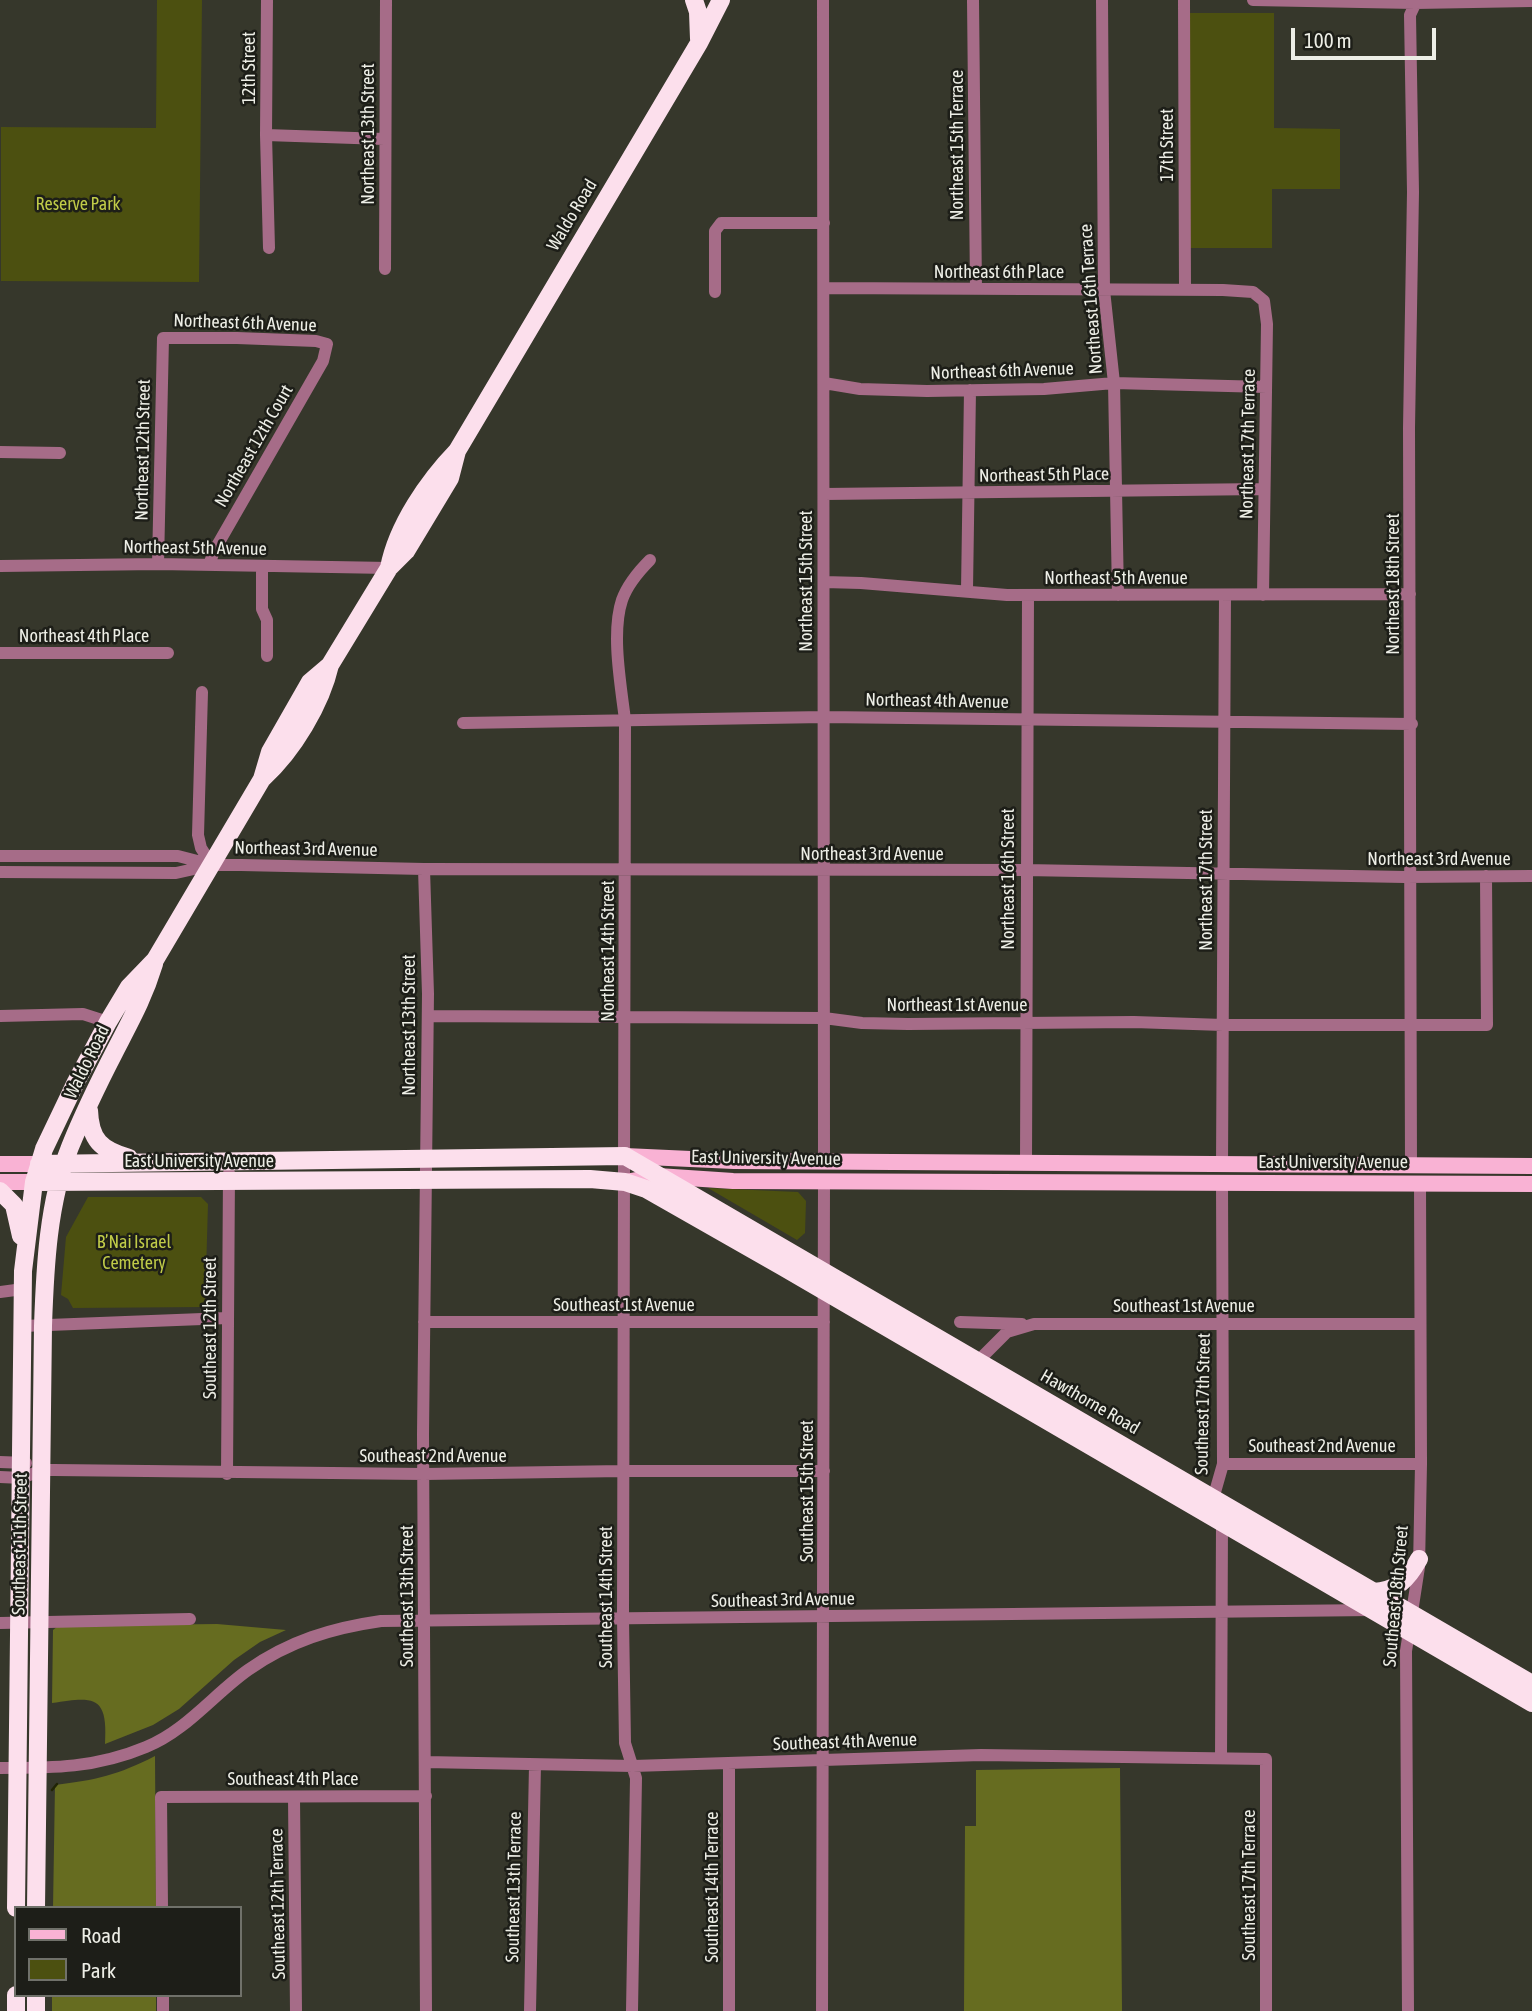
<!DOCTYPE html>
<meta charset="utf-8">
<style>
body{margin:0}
#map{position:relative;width:1532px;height:2011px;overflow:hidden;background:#36372b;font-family:"Asap Condensed",sans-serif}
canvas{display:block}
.legend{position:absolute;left:14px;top:1906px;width:228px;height:91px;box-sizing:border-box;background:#1d1e18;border:2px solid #70716a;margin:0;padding:9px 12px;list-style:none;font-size:21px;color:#edeee6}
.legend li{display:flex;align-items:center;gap:14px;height:35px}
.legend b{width:35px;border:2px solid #70716a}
.scale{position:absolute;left:1291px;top:28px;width:145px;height:32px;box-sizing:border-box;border:4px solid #edeee6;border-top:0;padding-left:9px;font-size:21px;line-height:24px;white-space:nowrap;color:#edeee6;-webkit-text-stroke:5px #1d1e18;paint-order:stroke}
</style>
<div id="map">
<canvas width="1532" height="2011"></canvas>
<ul class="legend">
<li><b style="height:9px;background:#f9b2d4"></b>Road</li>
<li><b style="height:19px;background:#4c5010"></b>Park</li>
</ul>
<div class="scale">100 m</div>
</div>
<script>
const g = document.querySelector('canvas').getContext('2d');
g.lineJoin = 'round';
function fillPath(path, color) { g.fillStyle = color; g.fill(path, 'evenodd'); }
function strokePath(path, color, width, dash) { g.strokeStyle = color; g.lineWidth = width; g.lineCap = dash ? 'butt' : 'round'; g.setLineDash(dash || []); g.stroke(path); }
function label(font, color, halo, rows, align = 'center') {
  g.font = font + ' "Asap Condensed",sans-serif'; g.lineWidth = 5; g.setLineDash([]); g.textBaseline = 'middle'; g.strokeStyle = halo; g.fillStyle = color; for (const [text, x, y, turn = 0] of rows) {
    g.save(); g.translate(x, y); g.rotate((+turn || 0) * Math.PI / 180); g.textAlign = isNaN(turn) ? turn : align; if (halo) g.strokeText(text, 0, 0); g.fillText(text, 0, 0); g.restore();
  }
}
fillPath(new Path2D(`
 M157 0H202L199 282 1 281V127L156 128Z
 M1189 13H1274V128L1340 129V189H1272V248H1187Z
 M708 1188 798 1192 806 1201 805 1233 797 1240Z
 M88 1197H201L208 1204 205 1307 73 1308 68 1299 61 1295 66 1237Z`), '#4c5010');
fillPath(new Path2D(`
 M217 1624 286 1630 260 1642 234 1660 179 1709 153 1725 105 1744C108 1696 95 1696 52 1703L53 1630 58 1626Z
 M155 1756 156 1908H53L55 1785C96 1780 118 1775 155 1756Z
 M1120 1768 1122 2011H964L965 1826H976V1770Z
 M52 1995H156V2011H52Z`), '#666c20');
strokePath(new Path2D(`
 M52 1790 57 1784`), '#212405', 2.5);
strokePath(new Path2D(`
 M267 0 266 135 269 248
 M823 0 824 1161
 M973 0 976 289
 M1102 0 1104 290 1114 383 1118 595
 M1184 0 1185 290
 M1253 0 1415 3 1532 1
 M266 135 384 139
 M385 269 386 0
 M824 288 1223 290 1253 292 1264 301 1267 324 1263 595
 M715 292V231L721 223H824
 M824 383 860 389 927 391 1044 389 1114 383 1266 387
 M0 452 60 453
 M824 494 1264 489
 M158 564 163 338H237L316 341 327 344 323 361 214 551 209 565
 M0 566 158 564 389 568
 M262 566V609L267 620V656
 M824 582 861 583 1007 595 1410 594
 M967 590 970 390
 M0 653H168
 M202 692 198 835 201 848 212 865
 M463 723 824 717 1412 724
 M0 856H178L209 864
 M424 869 428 994 423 1434 426 2011
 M0 872 176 873 212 865H241L424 869 1025 870 1405 877 1532 876
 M0 1016 83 1014 108 1022
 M428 1016 824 1018 862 1023 908 1024 1134 1022 1223 1025H1487L1486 876
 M1026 1162 1028 595
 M1222 1165 1225 596
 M1411 1166 1409 428 1413 192 1410 15 1417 0
 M0 1292 23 1289
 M424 1322H824
 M960 1322 1022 1324
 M23 1326 228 1318
 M974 1365 1007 1332 1034 1324H1420
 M0 1462 26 1463
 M1223 1464H1421
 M227 1474 229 1173
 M0 1477 22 1478 42 1470H54L424 1474 623 1471H824
 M1213 1499 1223 1464 1222 1183
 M0 1623 190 1619
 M1221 1758 1222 1523
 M425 1762 633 1766 981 1755 1266 1759V2011
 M0 1768C53 1768 96 1768 146 1747 186 1731 214 1694 248 1670 289 1641 332 1628 381 1621L1373 1610
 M294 1797 296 2011
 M162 1908 161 1797 426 1796
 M163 1995V2011
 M530 2011 535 1765
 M632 2011 636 1778 625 1743 623 1619 625 720C621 686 611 633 622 600 627 586 640 570 650 560
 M729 2011V1763
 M822 2011 824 1181
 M1408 2011 1406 1651 1419 1567 1421 1464 1420 1184`), '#a66c88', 12);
strokePath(new Path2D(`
 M625 1156 734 1161 1532 1166
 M0 1164H39
 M0 1182H34
 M625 1182 658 1176 733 1181 1532 1184`), '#f9b2d4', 16);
strokePath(new Path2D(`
 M694 0 698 12 699 39
 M389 568C397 526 428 481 457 451L699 43 721 0
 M263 778C293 751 321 704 330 665
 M89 1110C90 1140 101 1150 129 1158
 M39 1164 625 1156 1532 1684
 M34 1182 590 1179 625 1182 646 1189 783 1267 1532 1703
 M0 1191 14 1205 21 1236
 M1373 1592C1397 1591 1408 1579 1419 1559
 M16 1908 23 1271 34 1182 44 1149 76 1082 108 1022 129 987 155 960 262 779 270 752 310 682 330 665 389 568 406 551 450 478 457 451
 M36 1908 43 1326C45 1267 48 1202 70 1147 83 1115 99 1082 115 1051 131 1020 144 997 154 964
 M16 1995V2011
 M36 2011V1995`), '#fcdfec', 18);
label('18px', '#edeee6', '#1d1e18', [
 ["12th Street",249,68,-90],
 ["Northeast 13th Street",368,134,-90],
 ["Northeast 15th Terrace",957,145,-90],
 ["17th Street",1167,145,-90],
 ["Waldo Road",572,215,-59],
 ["Northeast 6th Place",999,272],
 ["Northeast 16th Terrace",1091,299,-94],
 ["Northeast 6th Avenue",245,323,2],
 ["Northeast 6th Avenue",1002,371,-2],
 ["Northeast 17th Terrace",1248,444,-89],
 ["Northeast 12th Court",254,446,-60],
 ["Northeast 12th Street",143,450,-89],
 ["Northeast 5th Place",1044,475,-1],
 ["Northeast 5th Avenue",195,548,1],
 ["Northeast 5th Avenue",1116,578],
 ["Northeast 15th Street",806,581,-90],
 ["Northeast 18th Street",1393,584,-90],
 ["Northeast 4th Place",84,636],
 ["Northeast 4th Avenue",937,701,1],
 ["Northeast 3rd Avenue",306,849,1],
 ["Northeast 3rd Avenue",872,854],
 ["Northeast 3rd Avenue",1439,859],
 ["Northeast 16th Street",1008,879,-90],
 ["Northeast 17th Street",1206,880,-90],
 ["Northeast 14th Street",608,951,-90],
 ["Northeast 1st Avenue",957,1005],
 ["Northeast 13th Street",409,1025,-90],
 ["Waldo Road",87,1062,-64],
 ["East University Avenue",766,1158,1],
 ["East University Avenue",199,1161],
 ["East University Avenue",1333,1162],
 ["Southeast 1st Avenue",624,1305],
 ["Southeast 1st Avenue",1184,1306],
 ["Southeast 12th Street",210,1328,-90],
 ["Hawthorne Road",1090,1402,30],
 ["Southeast 17th Street",1203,1404,-89],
 ["Southeast 2nd Avenue",1322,1446],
 ["Southeast 2nd Avenue",433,1456],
 ["Southeast 15th Street",807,1491,-90],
 ["Southeast 11th Street",20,1544,-89],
 ["Southeast 13th Street",407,1596,-90],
 ["Southeast 18th Street",1396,1596,-85],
 ["Southeast 14th Street",606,1597,-90],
 ["Southeast 3rd Avenue",783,1600,-1],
 ["Southeast 4th Avenue",845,1742,-2],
 ["Southeast 4th Place",293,1779],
 ["Southeast 17th Terrace",1249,1885,-90],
 ["Southeast 13th Terrace",514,1887,-89],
 ["Southeast 14th Terrace",712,1887,-90],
 ["Southeast 12th Terrace",278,1904,-91]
]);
label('18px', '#c0cb48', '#1d1e18', [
 ["Reserve Park",78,204],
 ["B’Nai Israel",134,1242],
 ["Cemetery",134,1263]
]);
</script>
